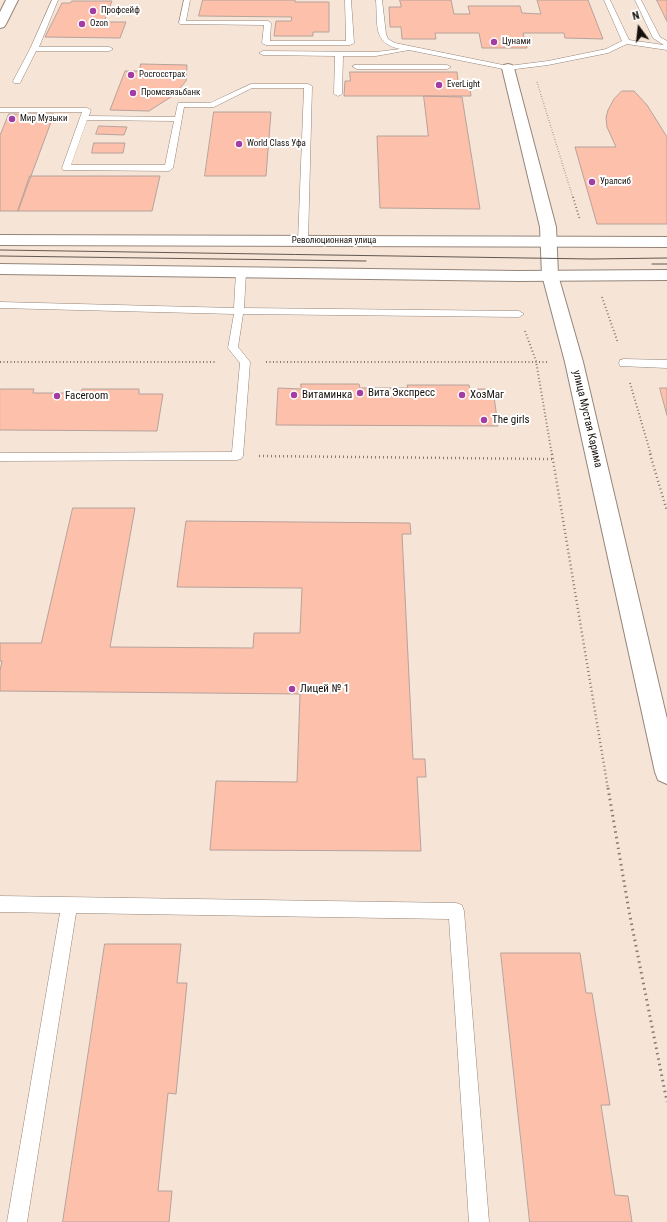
<!DOCTYPE html>
<meta charset="utf-8">
<style>
body{margin:0}
#map{position:relative;width:667px;height:1222px;overflow:hidden;background:#f6e4d7;font-family:"Roboto Condensed",sans-serif}
canvas{display:block}
.north{position:absolute;left:619px;top:8px;width:40px;height:40px;-webkit-text-stroke:3px #fff;paint-order:stroke;rotate:345deg;font-size:11px;font-weight:700;line-height:16px;text-align:center;color:#15100b}
.north::after{content:'';display:block;margin:auto;width:14px;height:18px;background:#15100b;clip-path:polygon(50% 0,100% 100%,50% 72%,0 100%)}
</style>
<div id="map">
<canvas width="667" height="1222"></canvas>
<div class="north">N</div>
</div>
<script>
const g = document.querySelector('canvas').getContext('2d');
g.lineJoin = 'round';
function fillPath(path, color) { g.fillStyle = color; g.fill(path, 'evenodd'); }
function strokePath(path, color, width, dash) { g.strokeStyle = color; g.lineWidth = width; g.lineCap = dash ? 'butt' : 'round'; g.setLineDash(dash || []); g.stroke(path); }
function label(font, color, halo, rows, align = 'center') {
  g.font = font + ' "Roboto Condensed",sans-serif'; g.lineWidth = 4; g.setLineDash([]); g.textBaseline = 'middle'; g.strokeStyle = halo; g.fillStyle = color; for (const [text, x, y, turn = 0] of rows) {
    g.save(); g.translate(x, y); g.rotate((+turn || 0) * Math.PI / 180); g.textAlign = isNaN(turn) ? turn : align; if (halo) g.strokeText(text, 0, 0); g.fillText(text, 0, 0); g.restore();
  }
}
const building = new Path2D(`
 M203 0H295V2H329V32H313V36H274L276 21H291L292 17 199 16Z
 M400 0H451L454 14H470L468 6H520L522 13 541 14 537 0H588L603 39 565 38 564 33H523L527 48H482L479 33H435L436 39H402L401 27H390L389 7H401Z
 M657 0H667V21Z
 M72 1H112L104 22H126L120 38 45 37 62 3H70Z
 M141 64 187 65 186 81 174 95 149 111 110 110 125 71H139Z
 M350 72H457L458 82H469L471 96H344L345 81H350Z
 M622 91H634L647 105 667 137V224H597L575 147H616L607 127 606 118 608 110 614 99Z
 M424 96 462 97 480 209 380 208 377 136H428Z
 M214 112H271L266 176H205Z
 M9 114H54L18 211H0V136Z
 M99 126 127 127 124 135 96 134Z
 M94 143H125L123 153H92Z
 M30 176H160L152 211H18Z
 M301 384H359L360 388H408L407 385H469L470 389H493L498 426 276 425 278 388 301 389Z
 M660 388H667V415Z
 M0 389H34L33 393H81L82 389H139V394H163L157 431 0 430Z
 M73 508H135L110 647 253 648 254 633H300L302 588 177 587 186 521 410 523 411 534H402L413 759H425L426 777H417L421 851 210 850 216 781 297 782 300 694 0 691V671L2 661H0V643H41Z
 M105 944H181L177 983H187L176 1094 168 1093 158 1191H172L169 1222H63Z
 M501 953H580L586 993H592L610 1105H601L615 1195 628 1196 632 1222H530Z`);
fillPath(building, '#fdc0aa');
strokePath(building, '#b6a29a', 1);
const lane = new Path2D(`
 M52 0H58L39 47H109L113 49 109 51H36L20 83H14L13 81 30 49Z
 M184 0H190L186 21H268L271 23 270 41H346L345 0H351L354 43 350 45H266L262 43 264 25 180 24 179 23Z
 M376 0H382L386 34 388 39 395 43 508 66 548 61 606 49 622 41 604 0H610L629 40 664 45 653 38 635 0H641L660 37 667 41V50L627 44 608 53 548 65 508 70 409 50 376 56H343L342 94 338 96 334 94 335 56 263 55 259 53 263 51 376 52 400 49C372 43 378 24 376 0Z
 M354 65H447L451 67 447 69H357L353 67Z
 M251 84H308L312 86 308 241 306 243H300L298 241 304 88H252L214 107H184L173 168 169 171 63 170 62 168 82 112H0V108H87L91 110 89 116 175 117 178 103H210ZM87 120 174 121 165 165H71Z
 M241 269 246 272 244 308 519 311 524 314 519 317 243 314 238 347 250 362 243 456 241 459 237 460 0 461V453L232 452 240 363 228 348 234 314 0 308V302L234 308 236 272Z
 M624 359 667 360V368L620 366 619 363 620 360Z
 M0 896 456 903 462 905 464 911 489 1222H469L449 919 76 913 27 1222H7L60 913 0 912Z`);
const street = new Path2D(`
 M508 64 512 65 514 68 556 227 558 275 583 362 667 719V784L658 780 655 772 565 362 542 275 540 227 502 68 504 65Z`);
const secondary = new Path2D(`
 M6 0H18L6 24 4 27 0 28V12Z
 M0 235 667 237V247L0 245Z
 M0 264 518 271 667 270V280L518 281 0 274Z`);
strokePath(lane, '#958579', 1);
strokePath(street, '#958579', 2);
strokePath(secondary, '#958579', 2);
strokePath(new Path2D(`
 M537 82 573 198`), '#867a71', 1.5, [0.5, 2]);
strokePath(new Path2D(`
 M573 197 580 220
 M602 297 618 343
 M525 331 536 361 552 455
 M0 362H217
 M266 362H547
 M630 383 651 455`), '#867a71', 2, [1, 2.5]);
strokePath(new Path2D(`
 M552 454 608 789
 M650 454 667 511
 M259 456 552 459`), '#867a71', 2.5, [1, 3]);
strokePath(new Path2D(`
 M608 788 629 911 667 1102`), '#867a71', 3, [1.5, 4]);
fillPath(lane, '#fff');
fillPath(street, '#fff');
fillPath(secondary, '#fff');
strokePath(new Path2D(`
 M0 250 592 259 667 258
 M0 256 366 261
 M652 264H667`), '#625851', 1);
for (const [x, y, r, color] of [
 [93,11,4,"#a23ea3"],
 [82,24,4,"#a23ea3"],
 [494,42,4,"#a23ea3"],
 [131,75,4,"#a23ea3"],
 [439,85,4,"#a23ea3"],
 [133,93,4,"#a23ea3"],
 [12,119,4,"#a23ea3"],
 [239,144,4,"#a23ea3"],
 [592,182,4,"#a23ea3"],
 [360,393,4,"#a23ea3"],
 [294,395,4,"#a23ea3"],
 [462,395,4,"#a23ea3"],
 [57,396,4,"#a23ea3"],
 [484,420,4,"#a23ea3"],
 [292,689,4,"#a23ea3"]
]) { const dot = new Path2D(); dot.arc(x, y, r, 0, 2 * Math.PI); g.fillStyle = color; g.fill(dot); strokePath(dot, '#fff', 1.5); }
label('9px', '#15100b', '#fff', [
 ["Профсейф",101,11],
 ["Ozon",90,24],
 ["Цунами",502,42],
 ["Росгосстрах",139,75],
 ["EverLight",447,85],
 ["Промсвязьбанк",141,93],
 ["Мир Музыки",20,119],
 ["World Class Уфа",247,144],
 ["Уралсиб",600,182]
], 'left');
label('9px', '#15100b', '#fff', [
 ["Революционная улица",334,241]
]);
label('11px', '#15100b', '#fff', [
 ["Вита Экспресс",368,393],
 ["Витаминка",302,395],
 ["ХозМаг",470,395],
 ["Faceroom",65,396],
 ["The girls",492,420],
 ["Лицей № 1",300,689]
], 'left');
label('11px', '#15100b', '#fff', [
 ["улица Мустая Карима",587,419,77]
]);
</script>
